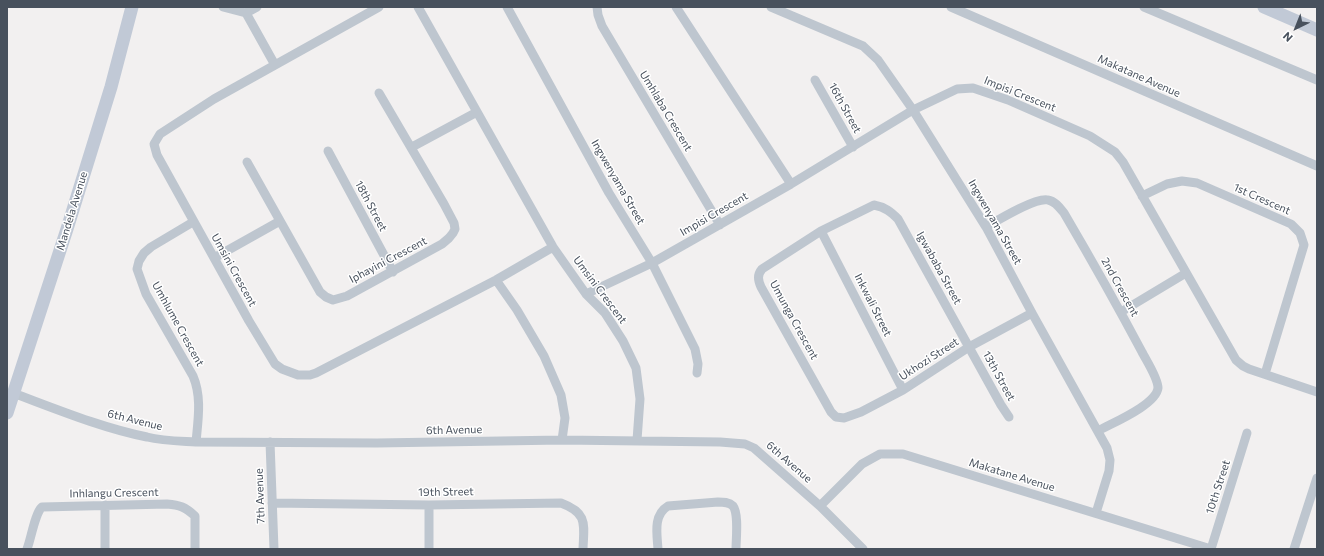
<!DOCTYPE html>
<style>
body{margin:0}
#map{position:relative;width:1324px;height:556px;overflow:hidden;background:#f2f0f0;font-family:Commissioner,sans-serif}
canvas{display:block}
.frame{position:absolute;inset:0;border:8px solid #48515d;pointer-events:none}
.north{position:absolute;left:1276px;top:8px;width:40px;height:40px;-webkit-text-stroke:3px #fff;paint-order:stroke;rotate:223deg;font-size:11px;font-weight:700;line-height:16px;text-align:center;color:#48515d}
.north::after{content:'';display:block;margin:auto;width:14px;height:18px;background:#48515d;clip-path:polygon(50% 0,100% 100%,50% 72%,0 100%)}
</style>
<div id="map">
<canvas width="1324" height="556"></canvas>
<div class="frame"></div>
<div class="north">N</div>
</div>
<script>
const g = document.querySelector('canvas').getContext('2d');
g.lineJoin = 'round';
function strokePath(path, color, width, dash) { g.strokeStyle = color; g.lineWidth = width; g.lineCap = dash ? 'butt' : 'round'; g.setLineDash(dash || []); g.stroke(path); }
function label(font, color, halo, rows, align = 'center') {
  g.font = font + ' Commissioner,sans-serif'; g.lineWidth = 3; g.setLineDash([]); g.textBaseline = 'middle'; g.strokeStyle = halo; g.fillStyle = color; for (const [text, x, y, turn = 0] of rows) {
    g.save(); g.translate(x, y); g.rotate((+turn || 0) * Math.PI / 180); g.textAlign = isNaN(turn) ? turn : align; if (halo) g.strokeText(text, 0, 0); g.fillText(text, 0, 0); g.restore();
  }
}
strokePath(new Path2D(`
 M223 7 246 13 257 7
 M379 7 214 99 160 134 154 144 157 155 249 321 275 364 282 369 298 375H310L316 373 496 280 553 247
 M418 7 553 247 586 294 605 313 623 341 636 368 640 399 637 440
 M507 7 609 193 652 263 695 349 698 364 697 373
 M597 7 598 15 602 26 720 225
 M676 7 791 184
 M771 7 863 46 878 60 913 110 986 227 1032 313 1107 448 1110 460 1109 471 1096 513
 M951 7 1317 166
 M1144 7 1317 80
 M246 13 275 65
 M815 80 853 147
 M412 147 477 112
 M328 151 393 272
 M247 162 320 292 326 297 333 300 347 296 442 244 449 238 453 233 455 229 454 223 444 204 379 93
 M1142 196 1167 184 1182 181 1197 183 1291 224 1300 233 1304 245 1265 374
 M193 222 151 247 144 253 139 261 137 269 146 294 193 376C202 397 198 420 196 442
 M986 227C998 220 1036 197 1048 200 1055 201 1060 208 1064 213 1091 259 1117 305 1142 352 1146 360 1158 378 1158 388 1156 405 1112 423 1098 431
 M821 231 903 390
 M214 258 280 221
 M496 280 517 310 544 356 561 395 565 418 562 440
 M586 294 652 263 791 184 913 110 957 89 973 88 1008 100 1090 136 1115 152 1123 162 1236 360 1243 366 1249 369 1317 392
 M1121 312 1186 273
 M13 393C56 409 102 428 147 437 163 441 179 441 196 442L377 443 562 440 720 442 745 444 754 448 820 506 863 549
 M1009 417 1001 405 898 219C891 212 885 207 874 205L821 231 762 269C757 275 758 280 761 287L831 412 836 417 844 418 861 412 903 390 969 347 1032 313
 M270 442 274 549
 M272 503 429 505 561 503C588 513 584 524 583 549
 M105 505V549
 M429 505V549
 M820 506 862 464 880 454H903L1211 549
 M27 549C31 539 35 513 42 507L167 504C180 505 185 507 195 516V549
 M658 549C657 534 653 515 668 506L718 502C723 502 729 502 733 506 739 514 736 539 736 549
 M1211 549 1247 433
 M1294 549 1317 478`), '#bec6cf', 9);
strokePath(new Path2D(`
 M1264 7 1317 30
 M7 413 67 229 111 87 132 7`), '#c1c9d6', 13);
label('11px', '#48515d', '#fff', [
 ["Makatane Avenue",1139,76,24],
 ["Impisi Crescent",1020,94,22],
 ["16th Street",845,108,61],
 ["Umhlaba Crescent",666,111,59],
 ["Ingwenyama Street",618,182,60],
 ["1st Crescent",1262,199,24],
 ["18th Street",371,206,62],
 ["Mandela Avenue",72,211,-73],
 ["Impisi Crescent",714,214,-30],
 ["Ingwenyama Street",995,222,60],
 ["Iphayini Crescent",388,260,-28],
 ["Igwababa Street",939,268,61],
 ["Umsini Crescent",234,270,61],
 ["2nd Crescent",1120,287,61],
 ["Umsini Crescent",600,290,53],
 ["Inkwali Street",873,305,63],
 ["Umunga Crescent",794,320,61],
 ["Umhlume Crescent",178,324,61],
 ["Ukhozi Street",929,359,-33],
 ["13th Street",999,376,61],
 ["6th Avenue",135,420,14],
 ["6th Avenue",454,430,-1],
 ["6th Avenue",789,462,41],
 ["Makatane Avenue",1012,475,17],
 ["10th Street",1218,487,-72],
 ["19th Street",446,492,-1],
 ["Inhlangu Crescent",114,493,-1],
 ["7th Avenue",260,496,-92]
]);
</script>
